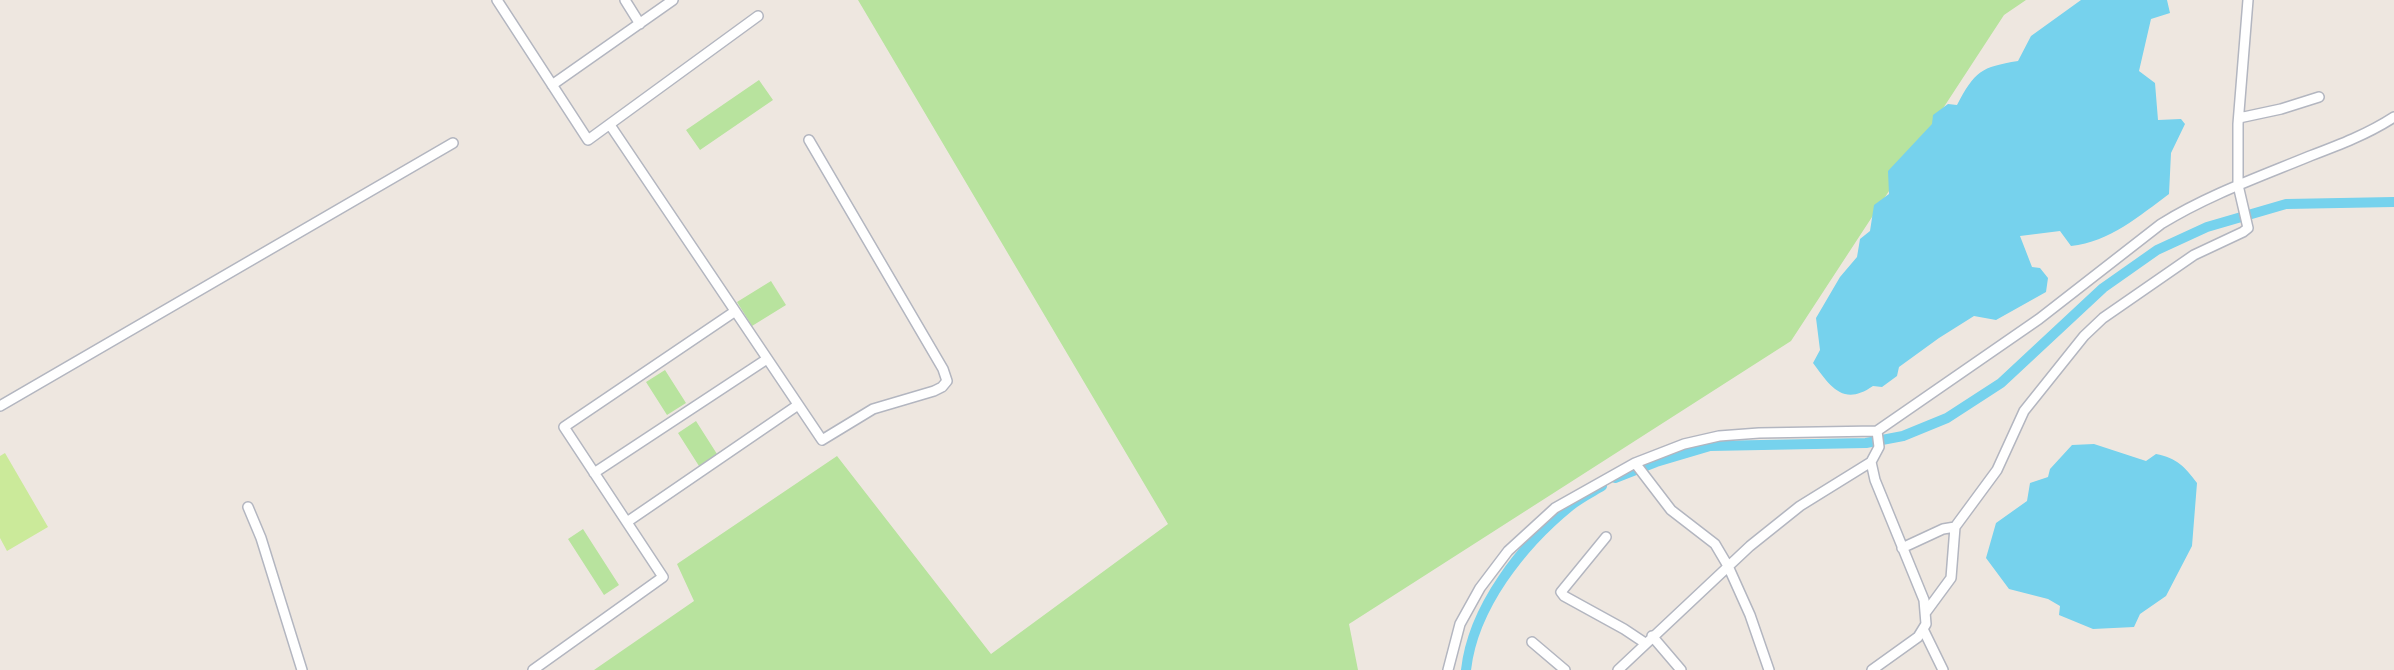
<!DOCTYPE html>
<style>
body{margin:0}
canvas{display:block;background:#eee7e0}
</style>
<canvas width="2394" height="670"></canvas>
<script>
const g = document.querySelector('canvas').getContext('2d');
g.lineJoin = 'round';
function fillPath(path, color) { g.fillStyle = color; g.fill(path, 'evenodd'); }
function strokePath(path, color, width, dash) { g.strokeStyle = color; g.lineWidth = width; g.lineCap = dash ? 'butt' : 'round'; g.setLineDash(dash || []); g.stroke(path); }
fillPath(new Path2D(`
 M858 0H2026L2004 15 1791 341 1349 624 1358 670H594L694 601 677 564 837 456 991 654 1168 524Z
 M759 80 773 100 700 150 686 130Z
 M771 281 786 305 752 326 737 302Z
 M665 370 686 403 667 415 646 382Z
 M696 421 717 454 699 466 678 433Z
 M583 529 619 585 604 595 568 539Z`), '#b8e39e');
fillPath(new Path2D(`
 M5 453 48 527 7 551 0 538V456Z`), '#cbea9a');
fillPath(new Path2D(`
 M2081 0H2167L2170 13 2151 19 2139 71 2155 83 2158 120 2181 119 2185 124 2171 153 2169 194C2139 216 2110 242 2071 246L2060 231 2020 236 2032 267 2040 268 2048 278 2046 292 1996 320 1974 316 1939 338 1899 367 1897 376 1882 387 1873 386C1843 407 1830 386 1813 363L1820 350 1816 318 1840 277 1857 257 1860 239 1870 231 1874 205 1889 194 1888 171 1932 124 1933 115 1948 104 1957 105C1975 71 1981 67 2018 61L2031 36Z
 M2094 444 2146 461 2156 454C2177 458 2185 467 2197 483L2192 546 2166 596 2140 614 2134 627 2093 629 2059 615 2060 606 2048 599 2009 589 1986 558 1996 523 2027 501 2030 483 2048 477 2050 469 2072 445Z`), '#76d2ed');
strokePath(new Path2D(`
 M1615 478 1656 462 1710 446 1866 443 1903 436 1947 418 2001 383 2103 288 2157 250 2207 227 2286 204 2394 202
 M1466 670C1473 607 1522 545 1570 506 1580 498 1592 492 1602 486`), '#76d2ed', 10);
const minor = new Path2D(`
 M497 0 588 140 758 16
 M625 0 640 24
 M552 85 673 0
 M2239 118 2281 109 2319 97
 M610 125 822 440 873 409 934 391 942 387 947 381 943 369 809 140
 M0 406 453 143
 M1871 462 1875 480 1924 600 1926 624 1918 637 1872 670
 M1635 463 1671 510 1715 544 1728 566 1750 615 1769 670
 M594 473 767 359
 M248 507 261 538 302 670
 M627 522 798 405
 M1606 537 1561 592 1564 596 1624 629 1645 643
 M1902 548 1943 529 1955 527
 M1926 612 1951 578 1955 527 1997 470 2024 411 2084 336 2103 318 2194 255 2243 232 2248 228 2238 185V124L2248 0
 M1923 629 1943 670
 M1652 636 1681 670
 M1532 642 1565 670
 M533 670 663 577 564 427 734 312
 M1448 670 1460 624 1480 588 1508 551 1555 508 1635 463 1684 444 1719 436 1759 433 1877 431 2039 319 2161 224C2208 195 2259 177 2310 156 2339 145 2368 134 2394 117
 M1618 670 1750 546 1800 506 1871 462 1879 447 1877 431`);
strokePath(minor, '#b3b6c0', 12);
strokePath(minor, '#fff', 9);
</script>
